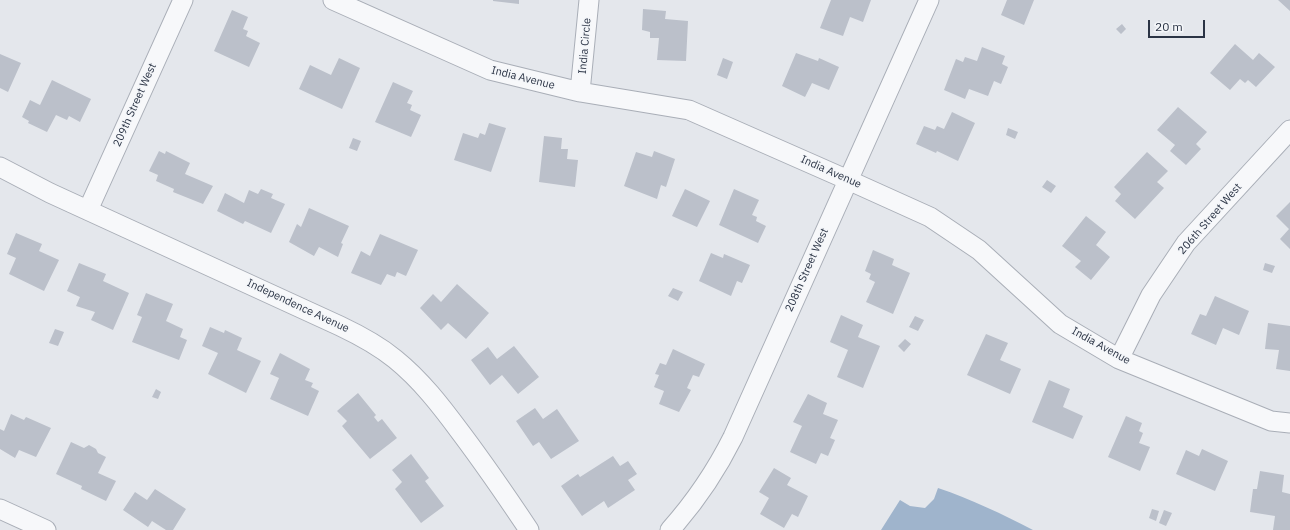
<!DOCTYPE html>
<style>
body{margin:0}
#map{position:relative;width:1290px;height:530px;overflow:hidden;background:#e4e7ec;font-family:"IBM Plex Sans",sans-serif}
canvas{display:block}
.scale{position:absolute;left:1148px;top:20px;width:57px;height:18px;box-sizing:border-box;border:2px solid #2b3445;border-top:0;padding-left:5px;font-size:12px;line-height:14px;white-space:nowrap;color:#2b3445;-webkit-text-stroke:3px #f4f6f9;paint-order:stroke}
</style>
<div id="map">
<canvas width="1290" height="530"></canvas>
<div class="scale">20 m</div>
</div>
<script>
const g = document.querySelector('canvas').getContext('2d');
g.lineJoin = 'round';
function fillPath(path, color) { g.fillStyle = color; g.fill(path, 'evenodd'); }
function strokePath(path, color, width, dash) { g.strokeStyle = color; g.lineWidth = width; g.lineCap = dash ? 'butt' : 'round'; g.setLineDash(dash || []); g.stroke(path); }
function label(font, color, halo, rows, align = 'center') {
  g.font = font + ' "IBM Plex Sans",sans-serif'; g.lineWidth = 3; g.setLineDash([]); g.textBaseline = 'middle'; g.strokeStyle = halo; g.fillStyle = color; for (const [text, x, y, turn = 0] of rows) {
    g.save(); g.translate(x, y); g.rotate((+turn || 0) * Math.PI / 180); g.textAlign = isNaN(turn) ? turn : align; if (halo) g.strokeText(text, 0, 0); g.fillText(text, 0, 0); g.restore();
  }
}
fillPath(new Path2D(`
 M938 488C971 499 1002 514 1033 530H881L900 500 910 506 925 508 934 499Z`), '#9fb4cc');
fillPath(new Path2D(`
 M493 0H519V4L493 1Z
 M831 0H871L863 22 850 17 843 36 820 28Z
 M1007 0H1034L1024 25 1001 15Z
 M1278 0H1290V11Z
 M643 9 666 11 665 19 688 21 686 61 657 60 659 38H650V32L642 30Z
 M232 10 248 17 243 29 248 31 246 36 260 43 249 67 214 51Z
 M1122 24 1126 29 1121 34 1116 29Z
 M1235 44 1253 60 1259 53 1275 67 1256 87 1248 80 1245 83 1240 79 1230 90 1210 73Z
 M982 47 1005 56 1002 64 1008 67 1001 84 994 81 988 96 969 89 965 99 944 90 956 59 963 62 965 57 977 61Z
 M796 53 818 61 819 58 839 67 829 90 812 83 805 97 782 86Z
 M0 54 21 63 8 92 0 88Z
 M339 58 360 68 342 109 299 89 310 65 331 75Z
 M723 58 733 62 727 79 717 75Z
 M52 80 91 99 80 122 69 116 67 120 56 115 47 132 28 123 29 121 22 117 30 100 40 105Z
 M393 82 413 91 407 103 412 105 410 110 421 115 411 137 375 122Z
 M1178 107 1207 132 1196 144 1201 149 1186 165 1170 151 1175 145 1157 130Z
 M952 112 975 123 958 161 937 151 936 153 916 144 924 126 935 130 937 126 944 129Z
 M489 123 506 128 491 172 454 160 463 133 478 138 480 133 485 135Z
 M1008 128 1018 132 1015 139 1006 135Z
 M544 136 562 138 561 149H568L567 159 578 160 575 187 539 182Z
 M353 138 361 141 357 151 349 148Z
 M159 151 165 154 166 151 190 163 185 174 213 186 203 204 173 192 174 189 156 181 158 175 149 171Z
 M654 151 675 159 666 187 661 185 657 199 624 186 636 152 652 157Z
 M1147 152 1168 171 1157 182 1164 188 1135 219 1115 201 1121 194 1114 187Z
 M1047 180 1056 186 1051 193 1042 187Z
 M261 189 273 194 271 198 285 204 271 233 245 221 243 224 217 211 225 193 244 203 249 190 258 194Z
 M685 189 710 201 697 227 672 216Z
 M734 189 759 200 752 215 757 217 756 221 766 226 758 243 719 225Z
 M1290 202V249L1280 239 1289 229 1276 216Z
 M309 208 349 226 341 243 343 244 338 257 319 247 314 256 289 242 297 224 301 227Z
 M1086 216 1106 232 1096 245 1110 257 1091 280 1075 267 1081 261 1062 246Z
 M16 233 42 244 39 251 59 260 44 291 9 274 16 258 7 254Z
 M380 234 418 250 406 276 397 272 395 277 387 274 381 285 351 273 361 251 370 256Z
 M873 250 894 259 892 265 910 273 893 314 866 302 875 282 869 279 871 274 865 271Z
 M711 253 723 258 724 254 750 265 742 283 737 281 731 296 699 281Z
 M79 263 106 274 103 281 129 293 113 330 91 320 95 312 76 306 80 297 67 291Z
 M1265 263 1275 266 1272 273 1263 270Z
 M457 284 489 313 466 339 448 323 441 330 420 308 433 294 441 302Z
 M673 288 683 292 678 301 668 296Z
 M146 293 173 304 166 321 183 329 180 337 187 340 179 360 132 342 142 317 137 315Z
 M1215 296 1249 311 1239 335 1223 328 1216 345 1191 334 1200 314 1206 316Z
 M841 315 863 325 858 337 880 346 863 388 837 377 848 350 830 342Z
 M915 316 924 320 918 331 909 327Z
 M1268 323 1290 326V371L1276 369 1279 350 1265 349Z
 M210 327 224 333 225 330 242 338 237 350 261 361 246 393 208 374 218 353 202 346Z
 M55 329 64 332 58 346 49 343Z
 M986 334 1008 343 1000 360 1021 369 1010 394 967 375Z
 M905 339 911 344 904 352 898 346Z
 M514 346 539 377 518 394 502 375 490 385 471 360 488 347 497 359Z
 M673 349 705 364 699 377 693 375 687 388 691 390 679 412 659 404 664 391 654 387 659 375 655 374 660 363 666 365Z
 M280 353 310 369 305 380 313 383 311 387 319 391 308 416 270 399 279 378 270 374Z
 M1049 380 1070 389 1063 407 1083 416 1073 439 1032 422Z
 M156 389 161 392 158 399 152 397Z
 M358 393 376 415 374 417 378 422 382 419 397 438 370 459 342 426 347 421 337 411Z
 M808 394 827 403 823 414 838 420 830 438 835 440 828 456 821 453 816 464 790 452 802 426 793 422Z
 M535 408 543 419 557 409 579 441 551 459 539 442 533 446 516 421Z
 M11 414 24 420 26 417 51 428 36 457 19 450 15 458 0 449V429L4 431Z
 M1126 416 1142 423 1139 431 1143 433 1139 443 1150 447 1140 471 1108 457Z
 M71 442 84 448 89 445 96 449 98 453 106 457 98 473 116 481 106 501 81 489 82 486 56 474Z
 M1202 449 1228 461 1215 491 1176 474 1186 450 1199 456Z
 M411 454 429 478 425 481 444 506 421 523 395 489 402 482 392 470Z
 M613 456 620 466 628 461 637 474 628 480 635 490 608 508 604 501 582 516 561 486 578 474 580 477Z
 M774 468 791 478 787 485 808 496 798 517 792 514 784 528 760 514 769 498 759 492Z
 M1260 471 1284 475 1282 492 1290 494V530H1273L1275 516 1250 512 1253 489H1257Z
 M155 489 186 509 173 530H166L152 521 148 527 123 510 135 492 147 500Z
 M1152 509 1159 511 1156 521 1149 518Z
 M1164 510 1172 513 1166 526 1159 523Z`), '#bbc0ca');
const street = new Path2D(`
 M333 0 490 70 580 92 689 110 848 180 930 217 979 250 1060 324 1119 359 1271 421 1290 423
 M580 92 589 0
 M0 167 50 193 340 326C359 335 378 345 395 359 421 380 441 406 461 433 485 465 507 497 529 530
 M88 210 183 0
 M1119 359 1151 295 1186 243 1290 130
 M0 509 46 530
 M670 530C695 502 716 471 733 437L929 0`);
strokePath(street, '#a9aeb7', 21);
strokePath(street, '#f7f8fa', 19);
label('11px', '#2b3445', '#f4f6f9', [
 ["India Circle",585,46,-85],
 ["India Avenue",523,78,14],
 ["209th Street West",135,105,-66],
 ["India Avenue",831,172,24],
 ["206th Street West",1210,219,-49],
 ["208th Street West",807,270,-66],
 ["Independence Avenue",298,306,25],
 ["India Avenue",1101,346,29]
]);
</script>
